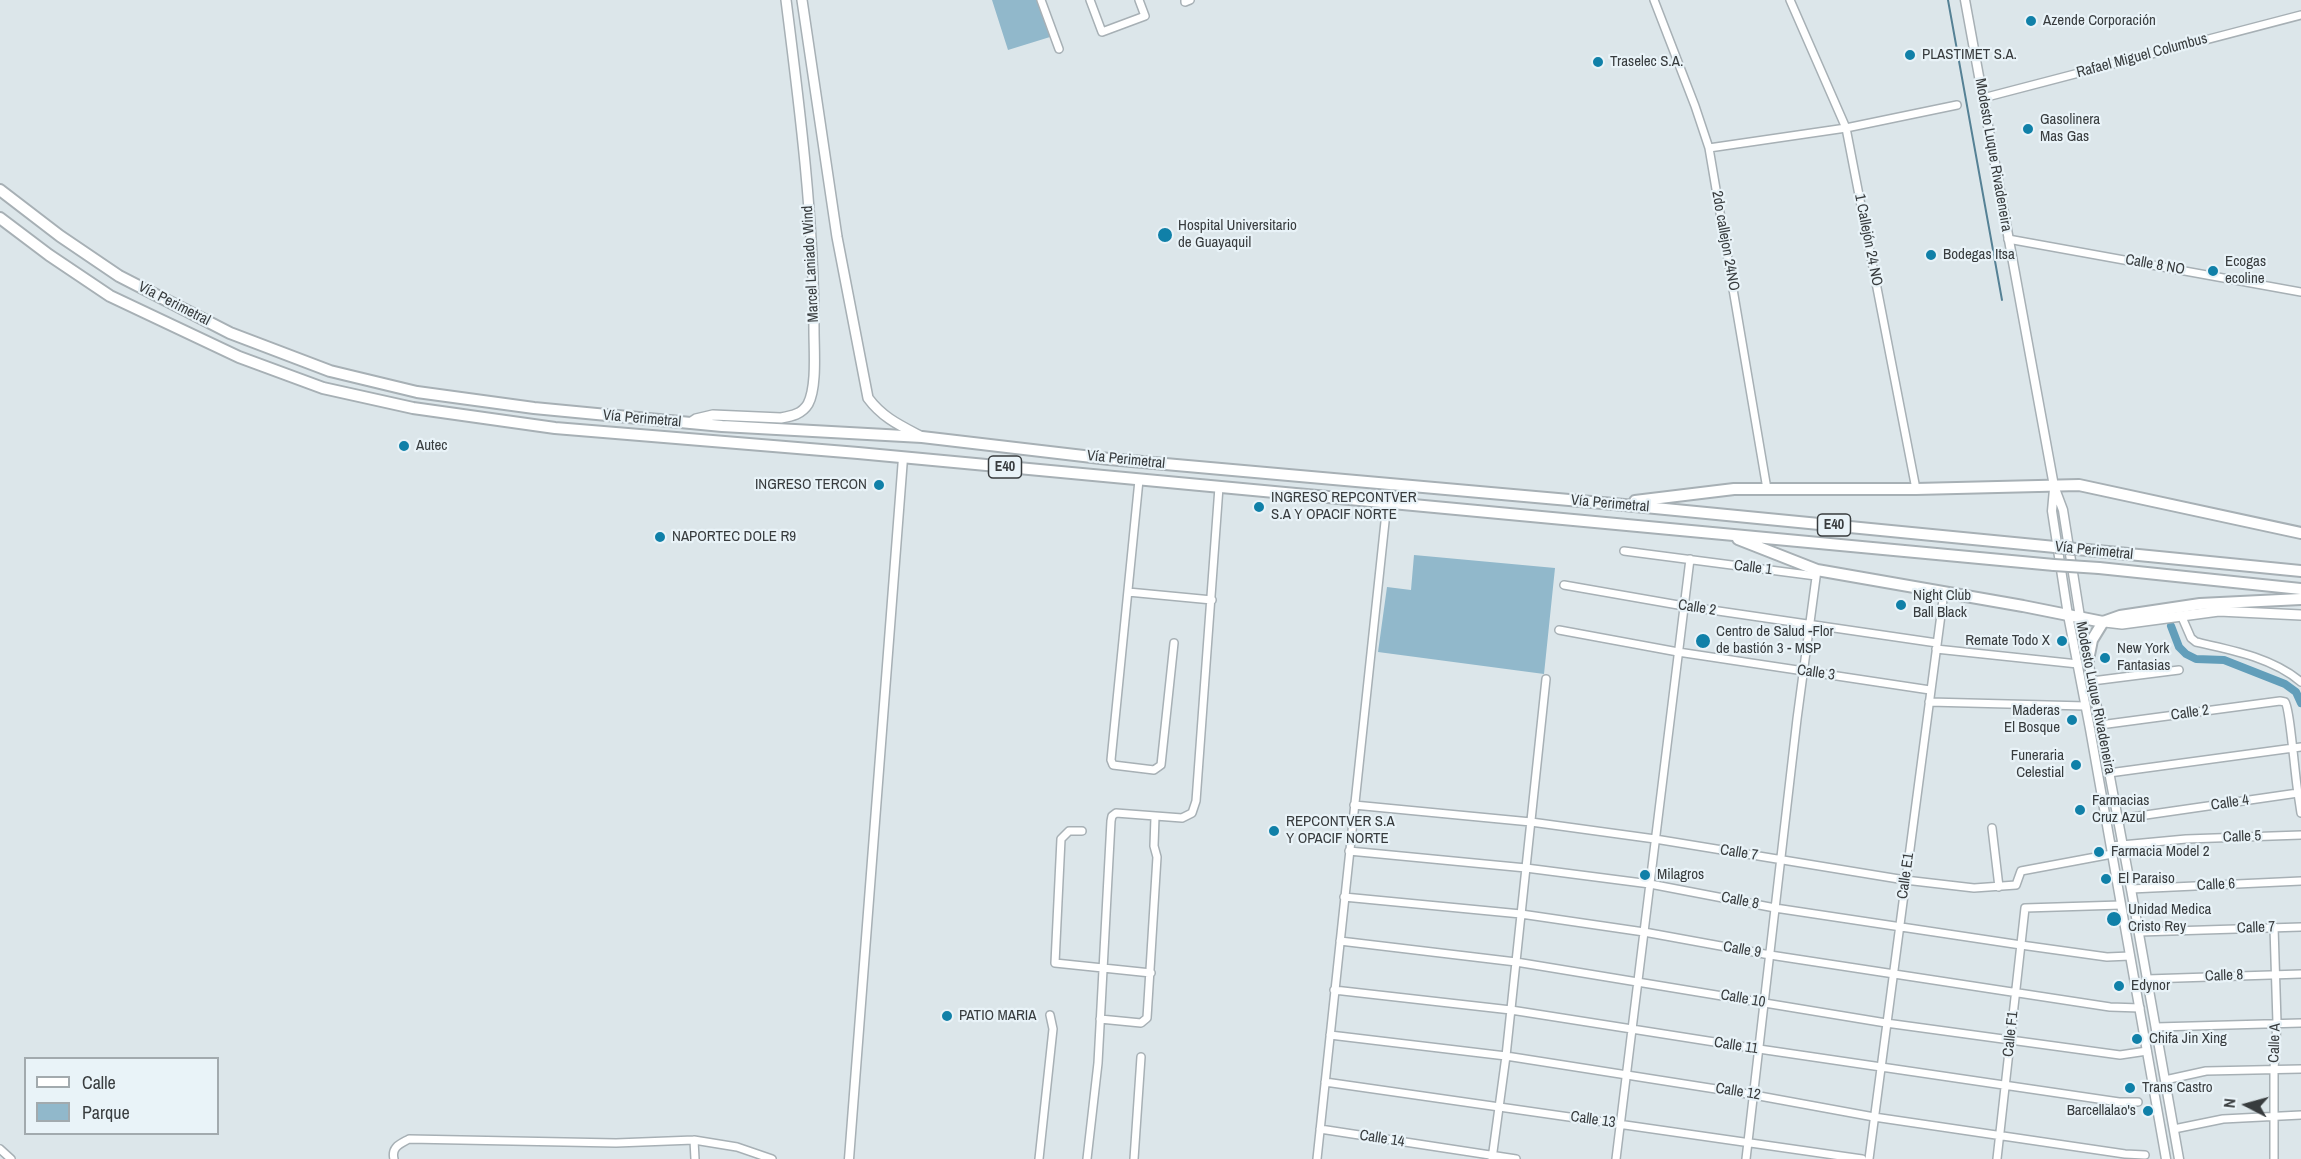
<!DOCTYPE html>
<meta charset="utf-8">
<style>
body{margin:0}
#map{position:relative;width:2301px;height:1159px;overflow:hidden;background:#dce6ea;font-family:"Archivo Narrow",sans-serif}
canvas{display:block}
.legend{position:absolute;left:24px;top:1057px;width:195px;height:78px;box-sizing:border-box;background:#e9f3f8;border:2px solid #a2aaae;margin:0;padding:8px 10px;list-style:none;font-size:18px;color:#383c3e}
.legend li{display:flex;align-items:center;gap:12px;height:30px}
.legend b{width:30px;border:2px solid #a2aaae}
.north{position:absolute;left:2217px;top:1075px;width:60px;height:60px;-webkit-text-stroke:4px #e9f3f8;paint-order:stroke;rotate:276deg;font-size:16px;font-weight:700;line-height:24px;text-align:center;color:#383c3e}
.north::after{content:'';display:block;margin:auto;width:21px;height:27px;background:#383c3e;clip-path:polygon(50% 0,100% 100%,50% 72%,0 100%)}
</style>
<div id="map">
<canvas width="2301" height="1159"></canvas>
<ul class="legend">
<li><b style="height:8px;background:#fff"></b>Calle</li>
<li><b style="height:16px;background:#91b8cb"></b>Parque</li>
</ul>
<div class="north">N</div>
</div>
<script>
const g = document.querySelector('canvas').getContext('2d');
g.lineJoin = 'round';
function fillPath(path, color) { g.fillStyle = color; g.fill(path, 'evenodd'); }
function strokePath(path, color, width, dash) { g.strokeStyle = color; g.lineWidth = width; g.lineCap = dash ? 'butt' : 'round'; g.setLineDash(dash || []); g.stroke(path); }
function label(font, color, halo, rows, align = 'center') {
  g.font = font + ' "Archivo Narrow",sans-serif'; g.lineWidth = 4.5; g.setLineDash([]); g.textBaseline = 'middle'; g.strokeStyle = halo; g.fillStyle = color; for (const [text, x, y, turn = 0] of rows) {
    g.save(); g.translate(x, y); g.rotate((+turn || 0) * Math.PI / 180); g.textAlign = isNaN(turn) ? turn : align; if (halo) g.strokeText(text, 0, 0); g.fillText(text, 0, 0); g.restore();
  }
}
fillPath(new Path2D(`
 M992 0H1038L1050 37 1008 50Z
 M1414 555 1555 568 1544 674 1378 652 1387 587 1411 590Z`), '#91b8cb');
strokePath(new Path2D(`
 M1948 0 2002 300`), '#558195', 2);
strokePath(new Path2D(`
 M2171 626 2179 647 2186 654 2196 659 2224 660 2285 684 2296 692 2301 703`), '#629eba', 8);
const minor = new Path2D(`
 M1041 0 1059 49
 M1090 0 1102 32 1145 16 1139 0
 M1185 0V2L1190 0
 M1654 0 1695 106 1709 148 1767 489
 M1790 0 1846 128 1916 489
 M1983 98 2301 15
 M1709 148 1846 128 1957 105
 M2008 239 2301 292
 M1139 480 1111 760 1113 765 1154 770 1161 765 1174 643
 M1624 551 1816 576
 M1564 585 1684 606 1937 643
 M1128 592 1212 600
 M2181 615 2191 638 2196 642C2232 650 2273 658 2301 682
 M1559 630 1678 652 1930 690
 M1936 649 2078 664
 M2092 681 2179 670
 M1929 702 2086 706
 M2100 725 2280 701 2285 702C2290 708 2295 777 2298 793L2118 819
 M2109 773 2301 747
 M2298 793 2301 813
 M1354 805 1531 822 1655 839 1905 880 1974 888 2016 885 2021 871 2112 854
 M1992 828 1999 887
 M1082 831H1069L1061 839 1055 963 1151 973
 M2111 846 2186 839 2301 835
 M1349 851 1526 868 1650 884 1775 908 2021 945 2107 957 2130 956
 M2131 889 2301 881
 M1344 897 1521 914 1644 932 1770 955 2110 1007 2140 1008
 M2274 927 2277 1023 2274 1069V1159
 M2139 932 2301 927
 M1340 941 1516 962 1886 1023 2120 1055 2147 1051
 M2147 979 2301 974
 M1334 990 1511 1010 1759 1049 2119 1102H2138
 M1100 1019 1141 1023 1147 1018 1157 857 1154 846 1155 817
 M2156 1027 2301 1023
 M1330 1035 1506 1056 1754 1095 1874 1117 2125 1154 2145 1155
 M2165 1080 2206 1071 2301 1069
 M1325 1082 1862 1159
 M1320 1129 1516 1159
 M2174 1129 2223 1119 2301 1115
 M694 1140 695 1159
 M0 1149 11 1159
 M394 1159C391 1147 400 1144 409 1139L616 1143 694 1140 737 1147 772 1159
 M1039 1159 1053 1029 1050 1015
 M1087 1159 1098 1063 1111 821 1112 816 1116 813 1182 818 1192 813 1196 801 1219 487
 M1134 1159 1141 1057
 M1317 1159 1387 503
 M1492 1159 1506 1056 1546 679
 M1616 1159 1690 559
 M1746 1159 1797 719 1817 570
 M1869 1159 1944 592
 M1997 1159 2025 908 2121 905`);
const tertiary = new Path2D(`
 M1965 0 2054 486 2063 510 2080 617 2131 889 2179 1159
 M2054 489 2052 511 2068 615 2090 729 2166 1159
 M849 1159 903 458`);
const secondary = new Path2D(`
 M802 0 837 237 868 398C882 417 899 425 920 436
 M690 423 696 419 713 415 781 418C792 416 802 414 808 404 817 387 814 351 814 331 814 221 800 110 786 0
 M2105 622 2122 624 2219 611 2301 615`);
const trunk = new Path2D(`
 M0 190 60 236 119 276 230 333 330 371 417 392 534 408 722 426 922 437 1109 459 1614 504 2055 547
 M0 218 49 255 110 296 239 357 323 388 413 408 555 428 858 453 2054 565
 M1635 501 1734 489H1916L2079 485 2301 533
 M1738 539 1817 570 2023 606 2103 622 2120 616 2200 604 2301 599
 M2098 551 2301 571
 M2099 568 2301 589
 M2088 660 2092 640 2103 622`);
strokePath(minor, '#a7b0b5', 10);
strokePath(tertiary, '#a7b0b5', 11);
strokePath(secondary, '#a7b0b5', 12);
strokePath(trunk, '#a7b0b5', 14);
strokePath(minor, '#fff', 7);
strokePath(tertiary, '#fff', 8);
strokePath(secondary, '#fff', 9);
strokePath(trunk, '#fff', 10);
const trunkBridge = new Path2D(`
 M2055 547 2098 551
 M2054 565 2099 568`);
strokePath(trunkBridge, '#a7b0b5', 14, []);
strokePath(trunkBridge, '#fff', 10);
for (const [x, y, r, color] of [
 [2031,21,6,"#1080a8"],
 [1910,55,6,"#1080a8"],
 [1598,62,6,"#1080a8"],
 [2028,129,6,"#1080a8"],
 [1165,235,8,"#1080a8"],
 [1931,255,6,"#1080a8"],
 [2213,271,6,"#1080a8"],
 [404,446,6,"#1080a8"],
 [879,485,6,"#1080a8"],
 [1259,507,6,"#1080a8"],
 [660,537,6,"#1080a8"],
 [1901,605,6,"#1080a8"],
 [1703,641,8,"#1080a8"],
 [2062,641,6,"#1080a8"],
 [2105,658,6,"#1080a8"],
 [2072,720,6,"#1080a8"],
 [2076,765,6,"#1080a8"],
 [2080,810,6,"#1080a8"],
 [1274,831,6,"#1080a8"],
 [2099,852,6,"#1080a8"],
 [1645,875,6,"#1080a8"],
 [2106,879,6,"#1080a8"],
 [2114,919,8,"#1080a8"],
 [2119,986,6,"#1080a8"],
 [947,1016,6,"#1080a8"],
 [2137,1039,6,"#1080a8"],
 [2130,1088,6,"#1080a8"],
 [2148,1111,6,"#1080a8"]
]) { const dot = new Path2D(); dot.arc(x, y, r, 0, 2 * Math.PI); g.fillStyle = color; g.fill(dot); strokePath(dot, '#e9f3f8', 2); }
for (const [x, y, w] of [
 [1005,467,33],
 [1834,525,33]
]) { const box = new Path2D(); box.roundRect(x - w / 2, y - 11, w, 22, 4.5); g.fillStyle = '#e9f3f8'; g.fill(box); strokePath(box, '#383c3e', 1.5); }
label('bold 14px', '#383c3e', null, [
 ["E40",1005,467],
 ["E40",1834,525]
]);
label('15px', '#383c3e', '#e9f3f8', [
 ["Azende Corporación",2043,21],
 ["PLASTIMET S.A.",1922,55],
 ["Traselec S.A.",1610,62],
 ["Gasolinera",2040,120],
 ["Mas Gas",2040,137],
 ["Hospital Universitario",1178,226],
 ["de Guayaquil",1178,243],
 ["Bodegas Itsa",1943,255],
 ["Ecogas",2225,262],
 ["ecoline",2225,279],
 ["Autec",416,446],
 ["INGRESO TERCON",867,485,"right"],
 ["INGRESO REPCONTVER",1271,498],
 ["S.A Y OPACIF NORTE",1271,515],
 ["NAPORTEC DOLE R9",672,537],
 ["Night Club",1913,596],
 ["Ball Black",1913,613],
 ["Centro de Salud -Flor",1716,632],
 ["de bastión 3 - MSP",1716,649],
 ["Remate Todo X",2050,641,"right"],
 ["New York",2117,649],
 ["Fantasias",2117,666],
 ["Maderas",2060,711,"right"],
 ["El Bosque",2060,728,"right"],
 ["Funeraria",2064,756,"right"],
 ["Celestial",2064,773,"right"],
 ["Farmacias",2092,801],
 ["Cruz Azul",2092,818],
 ["REPCONTVER S.A",1286,822],
 ["Y OPACIF NORTE",1286,839],
 ["Farmacia Model 2",2111,852],
 ["Milagros",1657,875],
 ["El Paraiso",2118,879],
 ["Unidad Medica",2128,910],
 ["Cristo Rey",2128,927],
 ["Edynor",2131,986],
 ["PATIO MARIA",959,1016],
 ["Chifa Jin Xing",2149,1039],
 ["Trans Castro",2142,1088],
 ["Barcellalao's",2136,1111,"right"]
], 'left');
label('15px', '#383c3e', '#e9f3f8', [
 ["Rafael Miguel Columbus",2142,56,-15],
 ["Modesto Luque Rivadeneira",1993,155,80],
 ["1 Callejón 24 NO",1868,240,79],
 ["2do callejon 24NO",1725,241,80],
 ["Marcel Laniado Wind",811,264,-93],
 ["Calle 8 NO",2155,265,10],
 ["Vía Perimetral",174,304,27],
 ["Vía Perimetral",642,419,5],
 ["Vía Perimetral",1126,460,6],
 ["Vía Perimetral",1610,504,5],
 ["Vía Perimetral",2094,551,6],
 ["Calle 1",1753,568,7],
 ["Calle 2",1697,608,9],
 ["Calle 3",1816,673,8],
 ["Modesto Luque Rivadeneira",2095,698,79],
 ["Calle 2",2190,713,-8],
 ["Calle 4",2230,803,-8],
 ["Calle 5",2242,837,-2],
 ["Calle 7",1739,853,9],
 ["Calle E1",1906,876,-82],
 ["Calle 6",2216,885,-3],
 ["Calle 8",1740,901,11],
 ["Calle 7",2256,928,-2],
 ["Calle 9",1742,950,10],
 ["Calle 8",2224,976,-2],
 ["Calle 10",1743,999,10],
 ["Calle F1",2011,1034,-84],
 ["Calle A",2275,1043,-88],
 ["Calle 11",1736,1046,9],
 ["Calle 12",1738,1092,9],
 ["Calle 13",1593,1120,8],
 ["Calle 14",1382,1139,9]
]);
</script>
